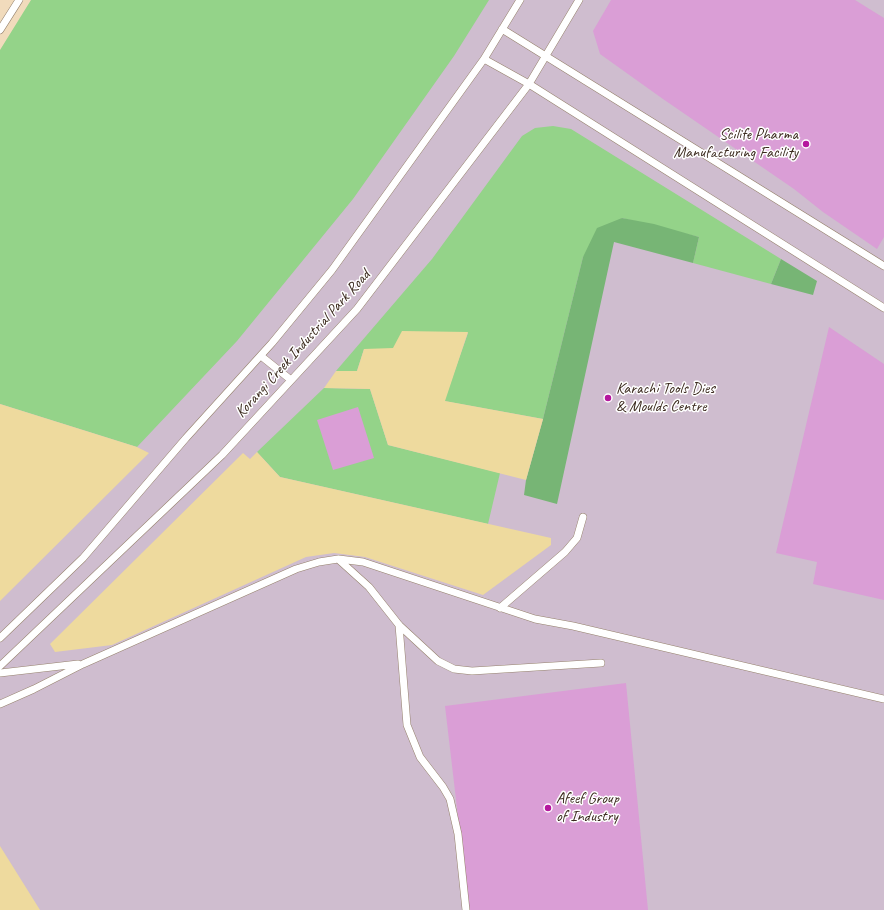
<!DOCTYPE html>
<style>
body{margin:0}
canvas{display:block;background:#f1dbbc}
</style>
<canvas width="884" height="910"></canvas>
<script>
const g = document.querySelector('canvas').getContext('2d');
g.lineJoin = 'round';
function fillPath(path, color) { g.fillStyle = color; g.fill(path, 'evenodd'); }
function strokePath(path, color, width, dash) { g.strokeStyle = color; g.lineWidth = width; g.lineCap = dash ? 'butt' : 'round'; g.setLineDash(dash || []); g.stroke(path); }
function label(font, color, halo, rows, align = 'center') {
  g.font = font + ' Caveat,sans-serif'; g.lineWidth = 3; g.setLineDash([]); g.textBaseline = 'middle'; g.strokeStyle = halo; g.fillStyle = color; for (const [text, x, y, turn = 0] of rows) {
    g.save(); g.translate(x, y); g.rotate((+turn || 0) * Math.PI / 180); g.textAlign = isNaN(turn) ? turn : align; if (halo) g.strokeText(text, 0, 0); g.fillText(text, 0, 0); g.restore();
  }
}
fillPath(new Path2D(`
 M43 0H884V910H0V68Z`), '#cfbdcf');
fillPath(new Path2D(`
 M31 0H489L454 56 353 199 237 341 137 447 0 404V50Z
 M553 126 571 129 781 259 771 284 693 263 699 237 622 218 583 257 543 419 444 401 468 333 393 349H364L357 371H336L432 259 522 136 535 128Z
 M324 388 370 389 388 445 500 473 488 524 280 477 257 452Z`), '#94d389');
fillPath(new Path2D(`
 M622 218 654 224 699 237 693 263 614 242 557 504 524 495 526 480 543 419 583 257 597 228Z
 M781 259 817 281 813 295 771 284Z`), '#77b575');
fillPath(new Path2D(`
 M402 331 468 332 445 401 543 419 526 480 388 445 370 389 324 388 336 371H357L364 349 393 348Z
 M0 404 137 447 149 453 0 601Z
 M257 452 280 477 551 538V545L483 595 365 557 334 553 306 557 112 645 55 652 50 644 243 453 250 459Z
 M0 846 40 910H0Z`), '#eeda9e');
fillPath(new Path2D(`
 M611 0H855L884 18V237L877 249 823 212 794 189 663 99 600 54 593 31Z
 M829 327 884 364V600L813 584 817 562 776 553Z
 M358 407 374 458 333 470 317 420Z
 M626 683 648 910H469L445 706Z`), '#da9ed6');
const service = new Path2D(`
 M502 29 884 266
 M0 30 19 0
 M484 59 529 84 884 308
 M261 356 291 380
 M339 559 363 562 535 619 573 626 884 699
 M500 608 565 552 577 538 583 517
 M399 625 407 725 420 757 443 787 450 799 458 834 466 910
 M0 638 83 558 186 438 272 343 332 270 484 59 520 0
 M0 666 222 455 357 309 529 84 579 0
 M0 673 78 664
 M0 704 34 689 83 664 296 569 319 562 338 559 369 587 399 625 438 661 454 669 472 671 601 663`);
strokePath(service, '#96826d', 8);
strokePath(service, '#fff', 7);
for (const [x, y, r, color] of [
 [806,144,4,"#b5179e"],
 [608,398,4,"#b5179e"],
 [548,808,4,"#b5179e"]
]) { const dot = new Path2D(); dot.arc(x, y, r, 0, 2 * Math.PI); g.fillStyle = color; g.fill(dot); strokePath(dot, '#fff', 1.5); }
label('16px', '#3b2a1e', '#fff', [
 ["Scilife Pharma",798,135,"right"],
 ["Manufacturing Facility",798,153,"right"],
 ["Karachi Tools Dies",616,389],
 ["& Moulds Centre",616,407],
 ["Afeef Group",556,799],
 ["of Industry",556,817]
], 'left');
label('16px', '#3b2a1e', '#fff', [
 ["Korangi Creek Industrial Park Road",303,344,-48]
]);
</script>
